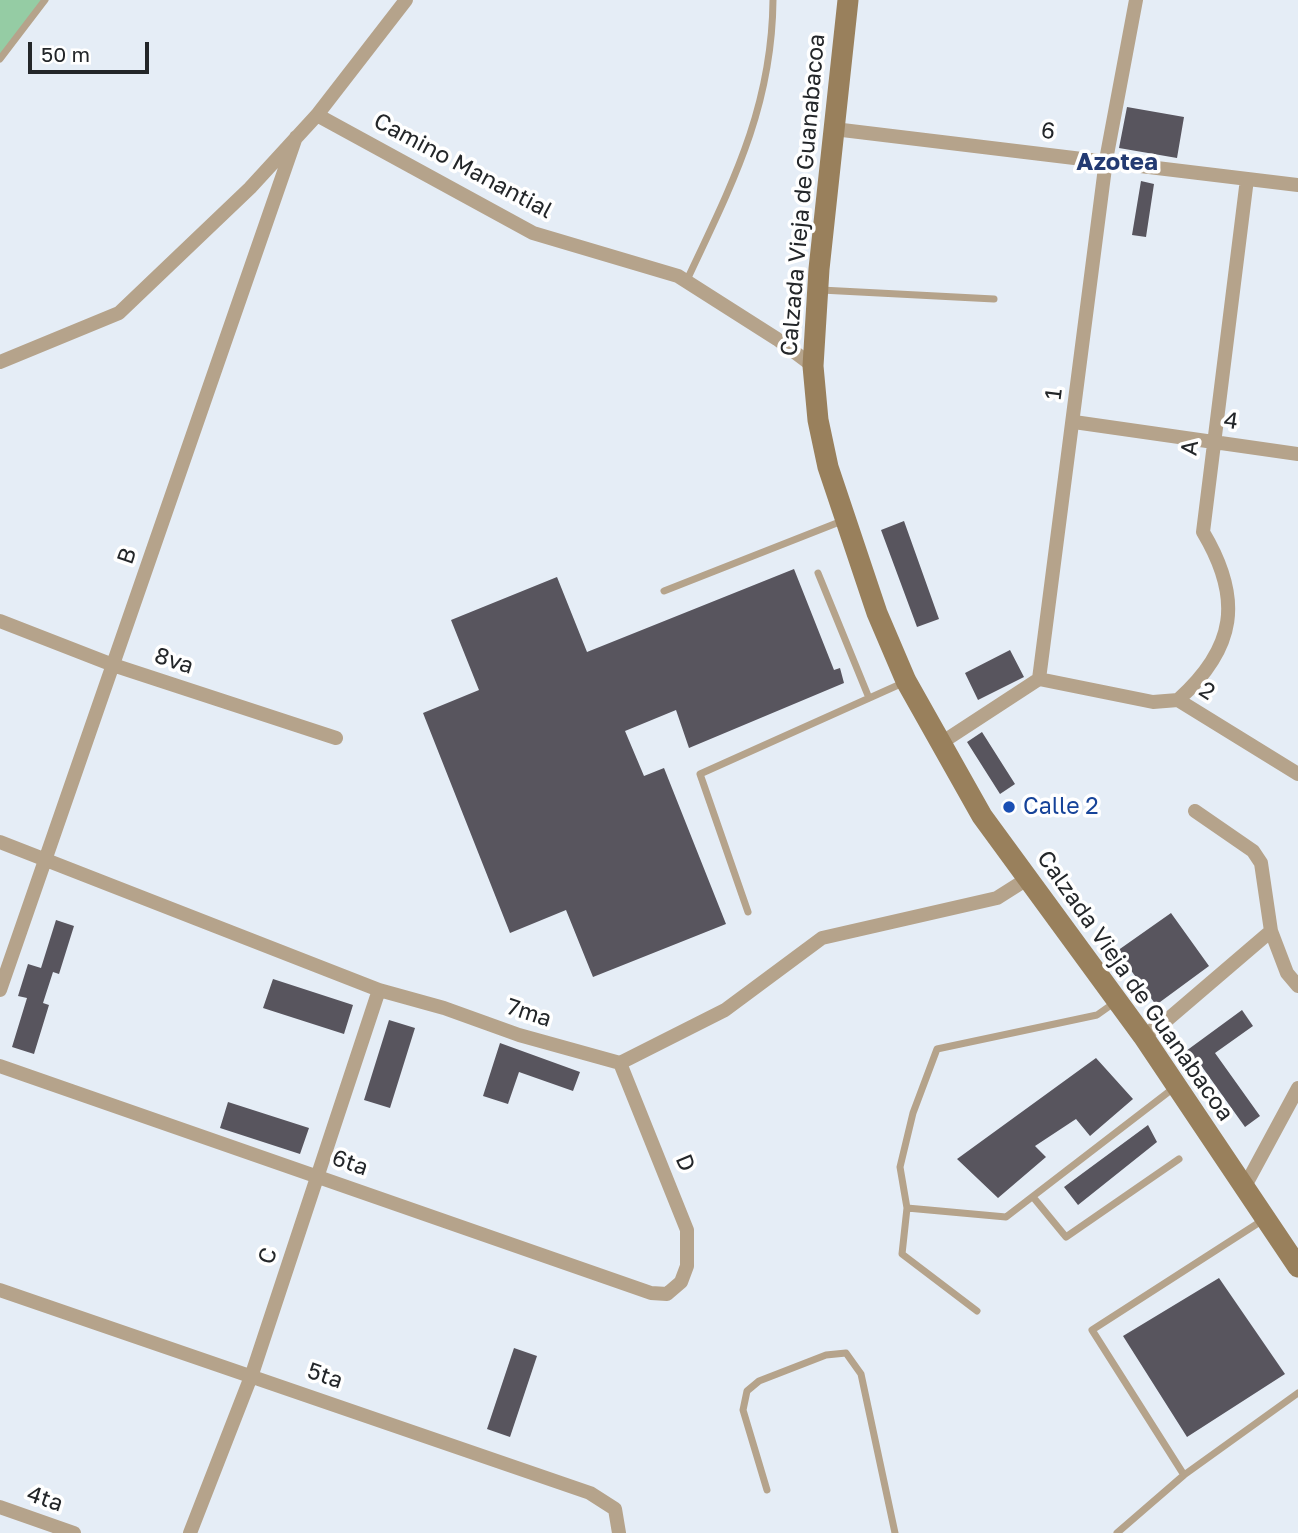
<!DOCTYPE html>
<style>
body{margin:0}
#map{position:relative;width:1298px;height:1533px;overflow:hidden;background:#e5edf6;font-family:"Golos Text",sans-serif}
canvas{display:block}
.scale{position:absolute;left:28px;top:42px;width:121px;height:32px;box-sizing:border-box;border:4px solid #232629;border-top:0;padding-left:9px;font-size:21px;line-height:24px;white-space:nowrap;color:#232629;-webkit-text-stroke:5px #fff;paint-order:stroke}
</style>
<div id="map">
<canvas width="1298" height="1533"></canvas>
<div class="scale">50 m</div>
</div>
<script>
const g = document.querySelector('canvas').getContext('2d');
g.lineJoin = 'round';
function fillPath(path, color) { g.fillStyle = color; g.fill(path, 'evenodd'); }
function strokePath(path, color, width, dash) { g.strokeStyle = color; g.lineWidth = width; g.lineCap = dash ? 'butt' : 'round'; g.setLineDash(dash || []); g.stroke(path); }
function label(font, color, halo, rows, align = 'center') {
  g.font = font + ' "Golos Text",sans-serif'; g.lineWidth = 7; g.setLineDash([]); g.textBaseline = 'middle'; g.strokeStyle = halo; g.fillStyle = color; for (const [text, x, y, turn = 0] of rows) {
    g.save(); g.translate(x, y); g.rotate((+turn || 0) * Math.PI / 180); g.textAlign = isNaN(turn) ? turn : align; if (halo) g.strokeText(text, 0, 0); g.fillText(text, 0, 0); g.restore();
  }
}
fillPath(new Path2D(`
 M0 0H42L0 58Z`), '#95cca4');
fillPath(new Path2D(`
 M1127 107 1184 117 1177 158 1119 148Z
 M1141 181 1154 184 1146 237 1132 235Z
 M904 521 939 619 917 627 881 530Z
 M794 569 834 670 840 668 844 683 689 748 676 710 625 731 644 776 664 768 726 924 593 977 566 910 510 933 423 713 479 690 451 620 557 577 587 652Z
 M1010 650 1024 677 978 700 965 673Z
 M982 732 1015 784 1000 794 967 742Z
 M1171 913 1209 966 1156 1005 1117 951Z
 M56 920 74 926 59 974 53 972 43 1003 49 1005 34 1054 12 1047 27 998 18 996 28 964 41 968Z
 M273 979 353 1005 344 1034 263 1008Z
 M1242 1010 1253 1026 1215 1053 1260 1116 1245 1127 1200 1064 1197 1067 1186 1051Z
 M389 1020 415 1028 390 1108 364 1100Z
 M500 1043 580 1072 573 1091 519 1072 508 1104 483 1096Z
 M1096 1058 1133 1099 1090 1136 1076 1119 1035 1146 1046 1157 998 1198 957 1159Z
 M228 1102 309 1128 300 1154 220 1128Z
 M1148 1125 1157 1142 1078 1205 1064 1187Z
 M1219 1278 1285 1374 1187 1437 1123 1336Z
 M514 1348 537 1356 510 1437 487 1429Z`), '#58555e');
strokePath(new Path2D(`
 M0 59 45 0
 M686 282C731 186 772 109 773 0
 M821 290 994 299
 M818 573 869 698
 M664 591 842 521
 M748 912 700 774 905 682
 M1114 1003 1097 1015 937 1049 913 1113 900 1167 907 1208 1006 1217 1175 1087
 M1033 1197 1066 1237 1179 1159
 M907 1208 902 1254 977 1311
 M1184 1475 1298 1393
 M767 1490 743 1410 747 1391 759 1381 826 1355 846 1353 861 1374 895 1533
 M1117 1533 1184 1475 1092 1330 1263 1220`), '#b5a38b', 7);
strokePath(new Path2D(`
 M317 115 533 233 678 276 777 339 813 366
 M834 129 1298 185
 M0 362 119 313 250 188 317 115 406 0
 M1074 422 1298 454
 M0 621 113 665 336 738
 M1039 679 1153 702 1178 700 1298 774
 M1178 700C1236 648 1243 599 1203 532L1247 179
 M941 743 1039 679 1106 160 1136 0
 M1195 811 1253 851 1261 863 1271 931 1287 973 1298 986
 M0 842 379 990 444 1008 519 1035 620 1063 725 1010 822 938 997 898 1027 879
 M0 990 296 137
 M1143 1036 1167 1020 1271 931
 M0 1066 651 1293 667 1294 681 1282 687 1266V1230L620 1063
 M1244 1188 1298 1088
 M0 1290 590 1493 615 1509 619 1533
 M0 1507 74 1533
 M190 1533 252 1374 379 990`), '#b5a38b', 14);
strokePath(new Path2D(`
 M848 0 819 269 813 366 818 420 828 467 877 613 906 681 982 816 1143 1036 1298 1267`), '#99805c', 21);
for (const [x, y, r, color] of [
 [1009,807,7,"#1a4fb4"]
]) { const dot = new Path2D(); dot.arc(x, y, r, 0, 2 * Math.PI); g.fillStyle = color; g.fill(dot); strokePath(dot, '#fff', 2.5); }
label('23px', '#232629', '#fff', [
 ["6",1048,131,7],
 ["Camino Manantial",463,166,28],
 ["Calzada Vieja de Guanabacoa",803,195,-85],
 ["1",1054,394,-83],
 ["4",1231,421,8],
 ["A",1190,448,-83],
 ["B",127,556,-71],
 ["8va",174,661,18],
 ["2",1207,691,32],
 ["Calzada Vieja de Guanabacoa",1135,986,55],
 ["7ma",529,1013,18],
 ["6ta",350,1163,19],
 ["D",685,1163,68],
 ["C",268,1256,-71],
 ["5ta",325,1376,19],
 ["4ta",45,1499,19]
]);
label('23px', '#164399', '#fff', [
 ["Calle 2",1023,807]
], 'left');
label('bold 24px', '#233a72', '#fff', [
 ["Azotea",1117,162]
]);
</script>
